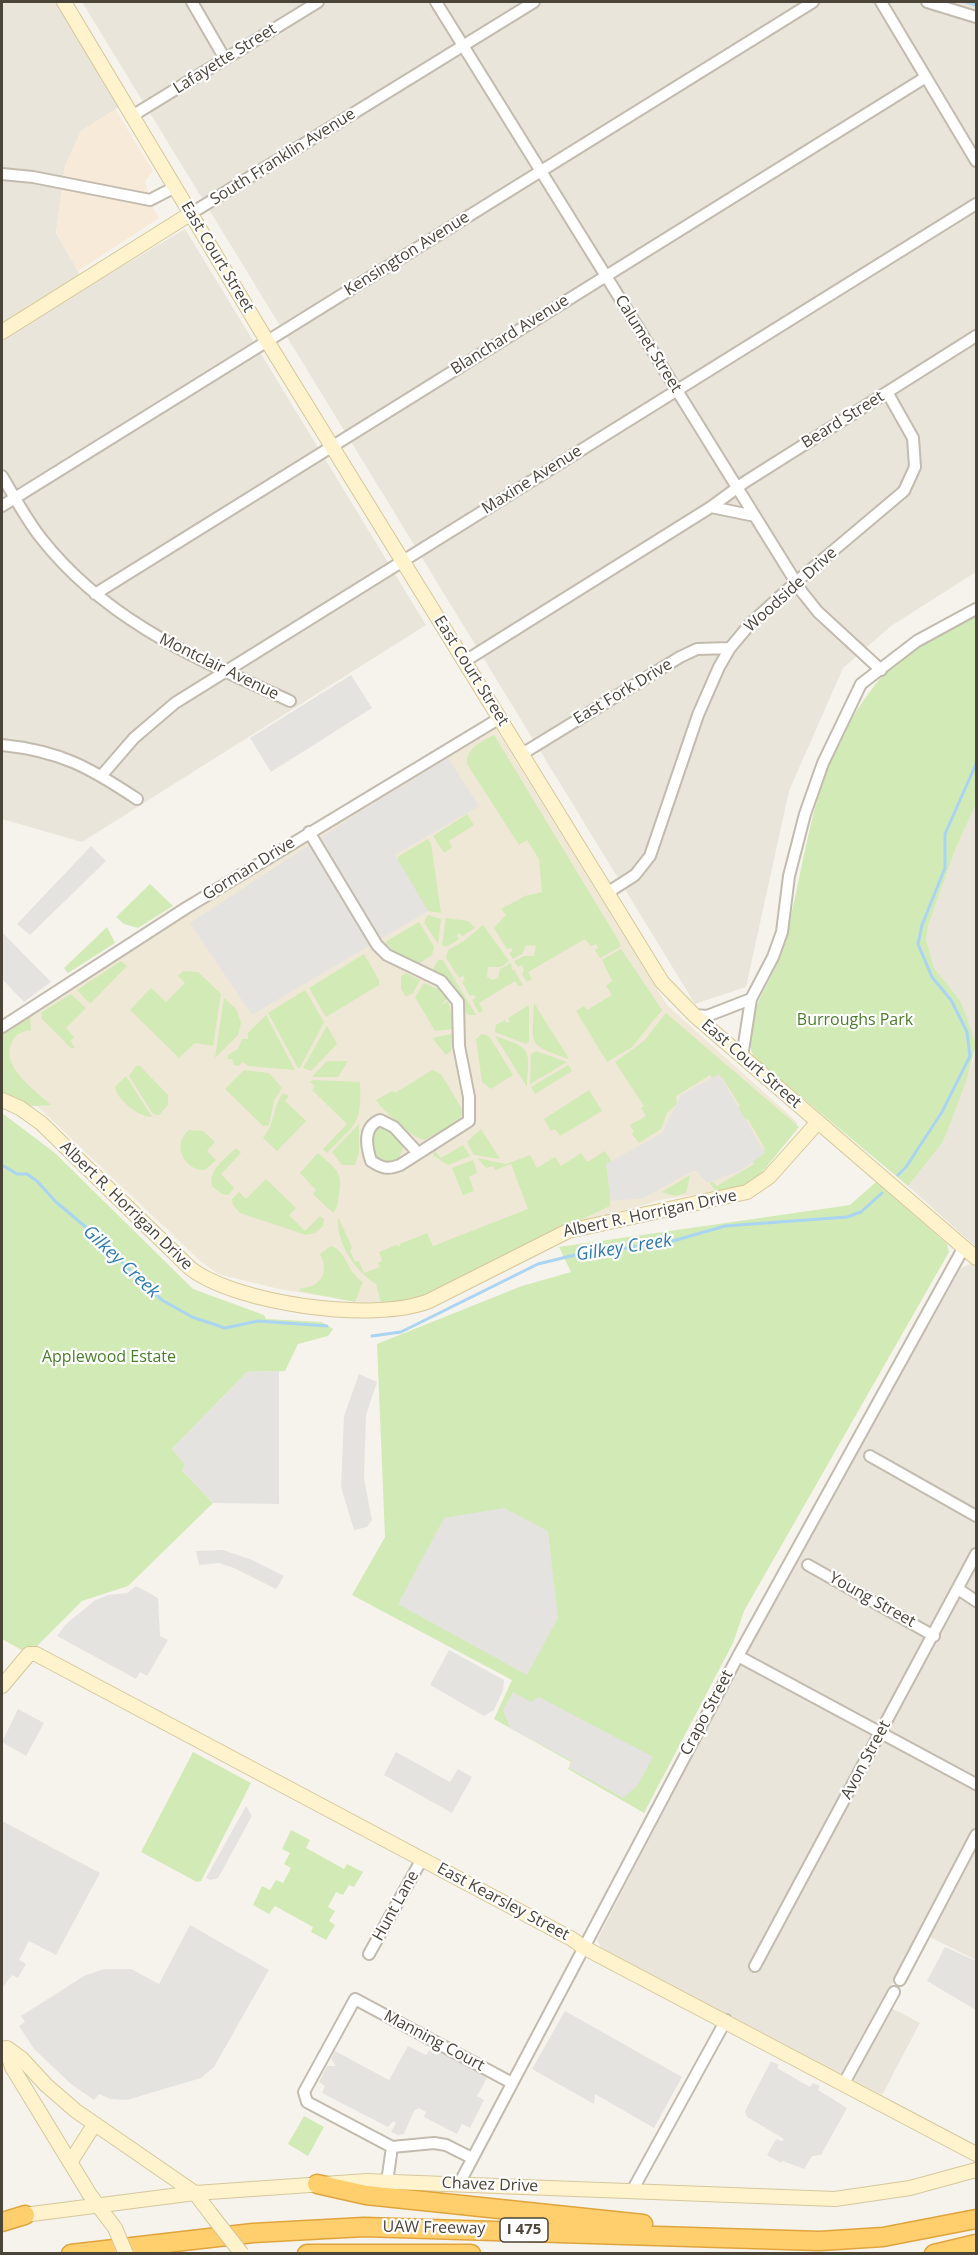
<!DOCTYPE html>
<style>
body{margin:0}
#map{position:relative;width:978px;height:2255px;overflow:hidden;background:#f6f3ec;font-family:"Open Sans",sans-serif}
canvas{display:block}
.frame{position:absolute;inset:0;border:3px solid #4b4439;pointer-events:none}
</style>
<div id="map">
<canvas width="978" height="2255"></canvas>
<div class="frame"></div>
</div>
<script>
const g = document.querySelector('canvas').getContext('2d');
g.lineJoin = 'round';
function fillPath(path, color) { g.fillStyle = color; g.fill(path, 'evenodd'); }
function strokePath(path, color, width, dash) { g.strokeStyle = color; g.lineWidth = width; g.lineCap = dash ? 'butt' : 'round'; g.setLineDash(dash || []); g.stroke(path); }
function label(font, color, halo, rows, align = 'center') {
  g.font = font + ' "Open Sans",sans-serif'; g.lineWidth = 4.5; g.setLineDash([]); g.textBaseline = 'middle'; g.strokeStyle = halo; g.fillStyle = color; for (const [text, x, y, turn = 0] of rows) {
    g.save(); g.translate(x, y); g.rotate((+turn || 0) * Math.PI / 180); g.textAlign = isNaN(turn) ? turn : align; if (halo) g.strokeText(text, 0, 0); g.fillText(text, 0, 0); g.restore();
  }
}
fillPath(new Path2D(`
 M2 2H55L119 107 81 131 65 166 56 233 87 287 185 229 426 625 82 842 2 819Z
 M82 2H976V572L891 626 843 668 789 791 746 987 695 1004Z
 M976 804V1247L908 1186 943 1142 973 1061 976 1044 934 968 926 939 929 923 956 848Z
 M970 1264 976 1267V1960L920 1932 882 2003 920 2023 882 2095 601 1948 597 1940 754 1638 956 1276 961 1268Z`), '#eae5da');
fillPath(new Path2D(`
 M115 109 153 171 145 181 152 206 159 218 78 271 56 233 65 166 81 131Z`), '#f7ead8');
fillPath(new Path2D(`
 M496 729 667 1005 797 1122 796 1131 726 1191 664 1199 555 1230 413 1300 370 1304 279 1289 218 1274 198 1259 35 1104 16 1094H2V1034L145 938Z`), '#efe8d6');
fillPath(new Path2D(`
 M976 612V804L956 848 929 923 926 939 934 968 961 1002 976 1044 967 1079 943 1142 908 1186 755 1058C735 1025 773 982 782 951 808 861 808 777 866 697 878 681 892 662 909 651 930 636 954 625 976 612Z
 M494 735 620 943V947L600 958 595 950 598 948 596 944 591 946 585 939 528 972 532 979 527 982 522 974 524 970 522 965 518 967 514 961 524 956H534L536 946 526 945 522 954 513 959 509 953 513 951 511 948 507 949 494 928 506 915 501 909 525 896 542 892 539 859 527 840 519 845 467 764C466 748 481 742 494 735Z
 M467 814 474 825 449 841 452 847 444 853 433 836Z
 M428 839 431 844 441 913 428 911 397 860 399 856Z
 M150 884 173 906 138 928 124 924 116 917Z
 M428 915 441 919 438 944 424 922Z
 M446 918 468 921 475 928 462 936 459 933 457 935 459 939 446 947 442 945Z
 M419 922 434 947 432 955 417 965 396 953 385 942Z
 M483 925 509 961 501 967H488L487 977 492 980 498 978 500 969 511 963 512 970H514L523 985 519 986 515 981 479 1003 483 1011 479 1013 472 1000 476 998 474 995 470 996 462 982 465 980 463 976 459 978 446 958 448 950 464 941Z
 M107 927 115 943 68 973 64 968Z
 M621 949 662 1010 632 1047 607 1062 576 1011 584 1006 587 1010 612 995 606 986 612 981 602 960Z
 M364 954 379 980V985L326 1017 309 988Z
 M438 960H443L476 1015H468C455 995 458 982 432 971Z
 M121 961 127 966 90 1004 77 990Z
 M183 971 198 972 221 994 213 1046 195 1043 179 1058 130 1010 151 988 166 1002 185 983 178 976Z
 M406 973 420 980 413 993 406 997 401 989V976Z
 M424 983 438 989 447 999 440 1006 448 1001 452 1015V1029L435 1031 415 997Z
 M305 990 324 1022 300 1068H298L268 1013Z
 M71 994 86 1008 66 1028 74 1037 70 1041 75 1047 72 1049 41 1018 42 1012Z
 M224 998 236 1009 241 1023 238 1035 215 1058Z
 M534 1003 569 1059C527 1044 532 1047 534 1003Z
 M529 1005V1041L526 1044 495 1032 496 1025 505 1020 507 1023 510 1022 508 1018Z
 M666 1013 799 1127 760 1175 745 1187 716 1192 710 1183 712 1181 717 1186 754 1164 751 1157 765 1149 748 1119 740 1123 733 1111 740 1106 722 1077 715 1081 710 1075 676 1096 677 1104 667 1113 661 1129 639 1143 632 1134 634 1132 630 1125 646 1116 641 1108 644 1106 615 1062 644 1041Z
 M30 1015 31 1030C22 1031 15 1034 12 1042 0 1067 34 1089 51 1105L31 1106 2 1093V1033Z
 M266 1015 295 1070 248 1066 243 1062 238 1066 234 1065 232 1059H228V1055L238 1049 242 1039H248V1033Z
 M327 1026 337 1044 311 1071 303 1068Z
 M452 1034 451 1051 446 1055 432 1038Z
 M482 1034 489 1036 513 1075 491 1089 482 1082 476 1039Z
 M495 1036C533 1049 529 1048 527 1087Z
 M536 1051 567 1062 530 1084 531 1054Z
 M327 1061H348L338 1077H312Z
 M568 1065 572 1071 535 1094 531 1087Z
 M136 1066H140L168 1095V1105L159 1115 153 1114 129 1076Z
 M244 1070 269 1073 282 1088 274 1100 269 1125 263 1126 225 1089Z
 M432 1070 441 1074 462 1109V1115L456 1123 424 1140C412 1138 383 1111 376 1100L392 1091 395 1093Z
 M126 1076 152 1117C139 1117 117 1100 115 1087Z
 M313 1080 360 1082C362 1125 356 1123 327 1153L323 1149 347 1124 312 1090 315 1086 310 1082Z
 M589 1090 602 1111 560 1136 555 1129 551 1131 544 1119Z
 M283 1093 289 1096 285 1101 306 1121 277 1151 263 1138C275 1124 273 1106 283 1093Z
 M2 1113 55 1153 193 1289 264 1315 266 1319 322 1322 333 1329 328 1336 298 1344 285 1371 247 1372 172 1449 186 1465 182 1470 213 1503 128 1586 82 1601 29 1654 2 1639Z
 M359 1124V1152L355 1165H342L332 1152Z
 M384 1125 397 1136 403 1148 398 1160 389 1165 374 1157 371 1150 373 1129Z
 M481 1129 500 1159 474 1155 467 1142Z
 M189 1130 203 1131 215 1142 207 1151 216 1160 205 1170C184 1171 171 1144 189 1130Z
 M463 1145 470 1156 448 1165 433 1155 434 1150 441 1158Z
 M236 1148 241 1153 221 1174 234 1188 228 1195 222 1194 212 1186C208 1170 225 1159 236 1148Z
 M605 1151 611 1161 610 1206 413 1300 381 1303 376 1284C355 1271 336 1243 338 1217L352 1247 350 1251 355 1262 359 1261 364 1273 380 1267 378 1263 382 1261 379 1252 396 1245 400 1247V1244L427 1233 433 1246 528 1209 511 1164 495 1170 493 1166 486 1168 477 1158 506 1164 530 1155 537 1168 555 1157 561 1166 581 1153 587 1162Z
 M318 1153C335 1169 343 1170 339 1194 338 1201 338 1207 333 1213L313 1194 316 1190 300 1173Z
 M473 1160 477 1173 469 1177 474 1191 463 1195 452 1168Z
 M690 1175 686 1193 675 1196 662 1192Z
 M266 1179 296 1208 289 1215 305 1231 320 1216 324 1219 323 1226 315 1233 306 1235 240 1213 233 1205 232 1199 239 1192 246 1199Z
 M876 1182 947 1244 949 1252 744 1611 733 1643 644 1813 568 1769 571 1762 494 1719 512 1680 352 1595 385 1537 377 1344 522 1286 571 1272 559 1247 850 1205Z
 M331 1246C347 1251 347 1273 363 1282L355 1302 299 1291 301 1288C320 1288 330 1272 320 1254Z
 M193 1752 251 1783 201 1881 197 1882 141 1852Z
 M291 1830 310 1840 306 1848 344 1869 347 1864 363 1872 354 1887 349 1885 343 1895 336 1892 328 1907 335 1911 329 1921 335 1925 326 1940 311 1932 313 1927 275 1906 269 1914 253 1905 262 1886 270 1890 276 1880 283 1883 291 1868 284 1864 290 1853 282 1849Z
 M304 2116 324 2127 308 2156 288 2144Z`), '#d2eab5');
fillPath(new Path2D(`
 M351 675 372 708 271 772 250 738Z
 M448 758 479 806 395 855 428 911 252 1015 190 923 366 808Z
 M91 846 106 861 30 935 17 924Z
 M2 932 51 982 24 1002 2 979Z
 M719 1074 765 1153 738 1172 707 1183 695 1170 643 1198 611 1201 606 1164 662 1133 681 1095Z
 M279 1371V1504L213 1503 182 1470 185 1465 172 1449 247 1372Z
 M359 1374 377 1382 366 1415 364 1479 372 1520 367 1527 354 1530 341 1487 344 1416Z
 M504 1508 548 1531 558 1618 527 1675 398 1604 444 1518Z
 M223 1550 252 1560 284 1576 276 1589 234 1568 219 1563 199 1565 196 1551Z
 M136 1586 158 1598 160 1636 168 1640 147 1676 140 1672 136 1679 57 1636 65 1625 94 1601 108 1595 127 1593Z
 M449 1650 504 1680 503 1690 494 1710 484 1716 430 1685Z
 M513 1692 531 1702 539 1697 653 1757 637 1786 623 1798 569 1768 572 1761 510 1728 503 1710Z
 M18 1709 44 1723 26 1756 2 1742Z
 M396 1752 450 1782 458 1769 472 1777 452 1813 384 1775Z
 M246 1806 252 1816 218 1878 210 1880 206 1878Z
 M2 1821 100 1873 56 1955 29 1941 19 1960 26 1964 18 1978 12 1975 2 1988Z
 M190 1925 269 1970 214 2067 201 2078 127 2100 110 2099 99 2094 94 2100 71 2084 34 2049 19 2026 25 2022 21 2016 84 1976 104 1969H131L159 1984Z
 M945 1947 976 1961V2010L927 1981Z
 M565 2011 682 2077 654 2128 595 2094 594 2104 532 2069Z
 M408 2046 426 2055 432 2047 487 2078 477 2096 484 2100 470 2128 462 2124 457 2134 424 2117 426 2112 419 2108 414 2111 404 2134 398 2135 391 2132 396 2123 393 2121 388 2127 322 2093 325 2086 319 2082 327 2066H336L331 2059 335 2051 389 2080Z
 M771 2061 779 2065 777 2068 810 2087 813 2083 820 2086 818 2090 847 2108 821 2155 812 2156 804 2169 783 2161 781 2163 767 2155 776 2139 782 2141 784 2139 747 2117 745 2111Z`), '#e5e3e0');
strokePath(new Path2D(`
 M966 2 976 5
 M2 1165 17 1174H27L37 1181 56 1202 100 1239 143 1284 162 1300 192 1317 225 1328 258 1321 327 1326
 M898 1175 906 1167 942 1112 970 1056 967 1032 951 1000 932 977 918 944 922 925 945 868V834L976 764
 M372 1336 401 1332 538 1264 579 1254 666 1243 725 1226 847 1217 861 1212 882 1193`), '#a9d4f2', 3);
const street = new Path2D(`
 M192 2 225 59
 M436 2 802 592 818 612 881 670
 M881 2 976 161
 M927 2 976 17
 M132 116 318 2
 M2 174 33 177 150 200 175 187
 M190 214 534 2
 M2 476C14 496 26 519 41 538 107 622 196 658 290 701
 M2 506 813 2
 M711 507 755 516
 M95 594 926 77
 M465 661 711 507 745 482 976 336
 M2 745C60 751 89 767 137 799
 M522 754 680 657 697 649 730 648
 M102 775 134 738 175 703 976 204
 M309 832 377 945 387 955 441 981 458 1002 459 1046 469 1097V1121L400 1165C387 1170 382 1168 371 1161 366 1145 363 1127 380 1120L394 1127 418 1153
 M607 893 635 875 650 856 698 715 719 667 730 648 751 623 796 582 904 491 915 467 913 438 887 392
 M694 1015 707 1016 751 999
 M2 1027 186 908 500 718
 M742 1057 751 999 773 957 782 932 789 876 805 814 823 763 861 684 917 641 976 609
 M870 1456 976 1516
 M808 1565 934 1636
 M958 1589 976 1601
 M738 1656 976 1784
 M369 1954 422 1859
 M755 1966 976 1554
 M900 1980 976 1835
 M844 2083 894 1992
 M472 2158 446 2145 434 2143 392 2147 307 2102 304 2092 355 1999 512 2083
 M387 2182 392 2147
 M459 2184 738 1656 964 1247
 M632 2191 726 2020`);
const secondary = new Path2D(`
 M64 2 267 341 662 982 694 1015 976 1258
 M2 332 190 214
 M2 1100 20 1108 41 1123 190 1268C236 1304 374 1323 429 1301L568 1231 747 1192 769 1177 818 1122
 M2 1686 29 1654H36L572 1939 583 1947 976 2154
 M6 2048 12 2067 90 2195 115 2228
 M7 2048 22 2059 46 2085 76 2111 195 2193 210 2213
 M71 2161 94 2125
 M16 2216 195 2193 367 2181 835 2199 910 2188 976 2170`);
const highway = new Path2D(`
 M317 2184 366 2195 643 2224
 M2 2222 25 2215
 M71 2254 253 2233 364 2227 820 2241 883 2237 976 2219
 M307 2254H471
 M934 2254 976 2244`);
strokePath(street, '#c2bbae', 14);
strokePath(secondary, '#d6c79b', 16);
strokePath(highway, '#e0a43c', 21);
strokePath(street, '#fff', 10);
strokePath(secondary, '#fff3cd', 14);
strokePath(highway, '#ffcf6e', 18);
const secondaryBridge = new Path2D(`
 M210 2213 242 2254
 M115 2228 126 2254`);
strokePath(secondaryBridge, '#d6c79b', 16, []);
strokePath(secondaryBridge, '#fff3cd', 14);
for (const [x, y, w] of [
 [524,2230,48]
]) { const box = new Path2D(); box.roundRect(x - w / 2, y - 12, w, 24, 4.5); g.fillStyle = '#fff'; g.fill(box); strokePath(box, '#4b4439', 1.5); }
label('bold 15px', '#4b4439', null, [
 ["I 475",524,2230]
]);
label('16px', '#4b4439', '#fff', [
 ["Lafayette Street",225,59,-32],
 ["South Franklin Avenue",283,157,-32],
 ["Kensington Avenue",407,254,-32],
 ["East Court Street",217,257,59],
 ["Blanchard Avenue",510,335,-32],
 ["Calumet Street",648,344,58],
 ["Beard Street",843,420,-32],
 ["Maxine Avenue",532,480,-32],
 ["Woodside Drive",791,590,-42],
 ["Montclair Avenue",219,667,26],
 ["East Court Street",471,671,58],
 ["East Fork Drive",623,692,-31],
 ["Gorman Drive",249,869,-32],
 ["East Court Street",751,1064,41],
 ["Albert R. Horrigan Drive",126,1206,44],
 ["Albert R. Horrigan Drive",650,1214,-12],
 ["Young Street",872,1600,29],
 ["Crapo Street",707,1713,-62],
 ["Avon Street",866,1760,-62],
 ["East Kearsley Street",503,1902,28],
 ["Hunt Lane",396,1906,-61],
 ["Manning Court",434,2041,28],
 ["Chavez Drive",490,2185,2],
 ["UAW Freeway",434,2228,1]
]);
label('16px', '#4a7f2a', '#fff', [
 ["Burroughs Park",855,1020],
 ["Applewood Estate",109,1357]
]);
label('italic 18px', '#2e7ab2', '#fff', [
 ["Gilkey Creek",624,1248,-9],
 ["Gilkey Creek",121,1262,43]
]);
</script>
